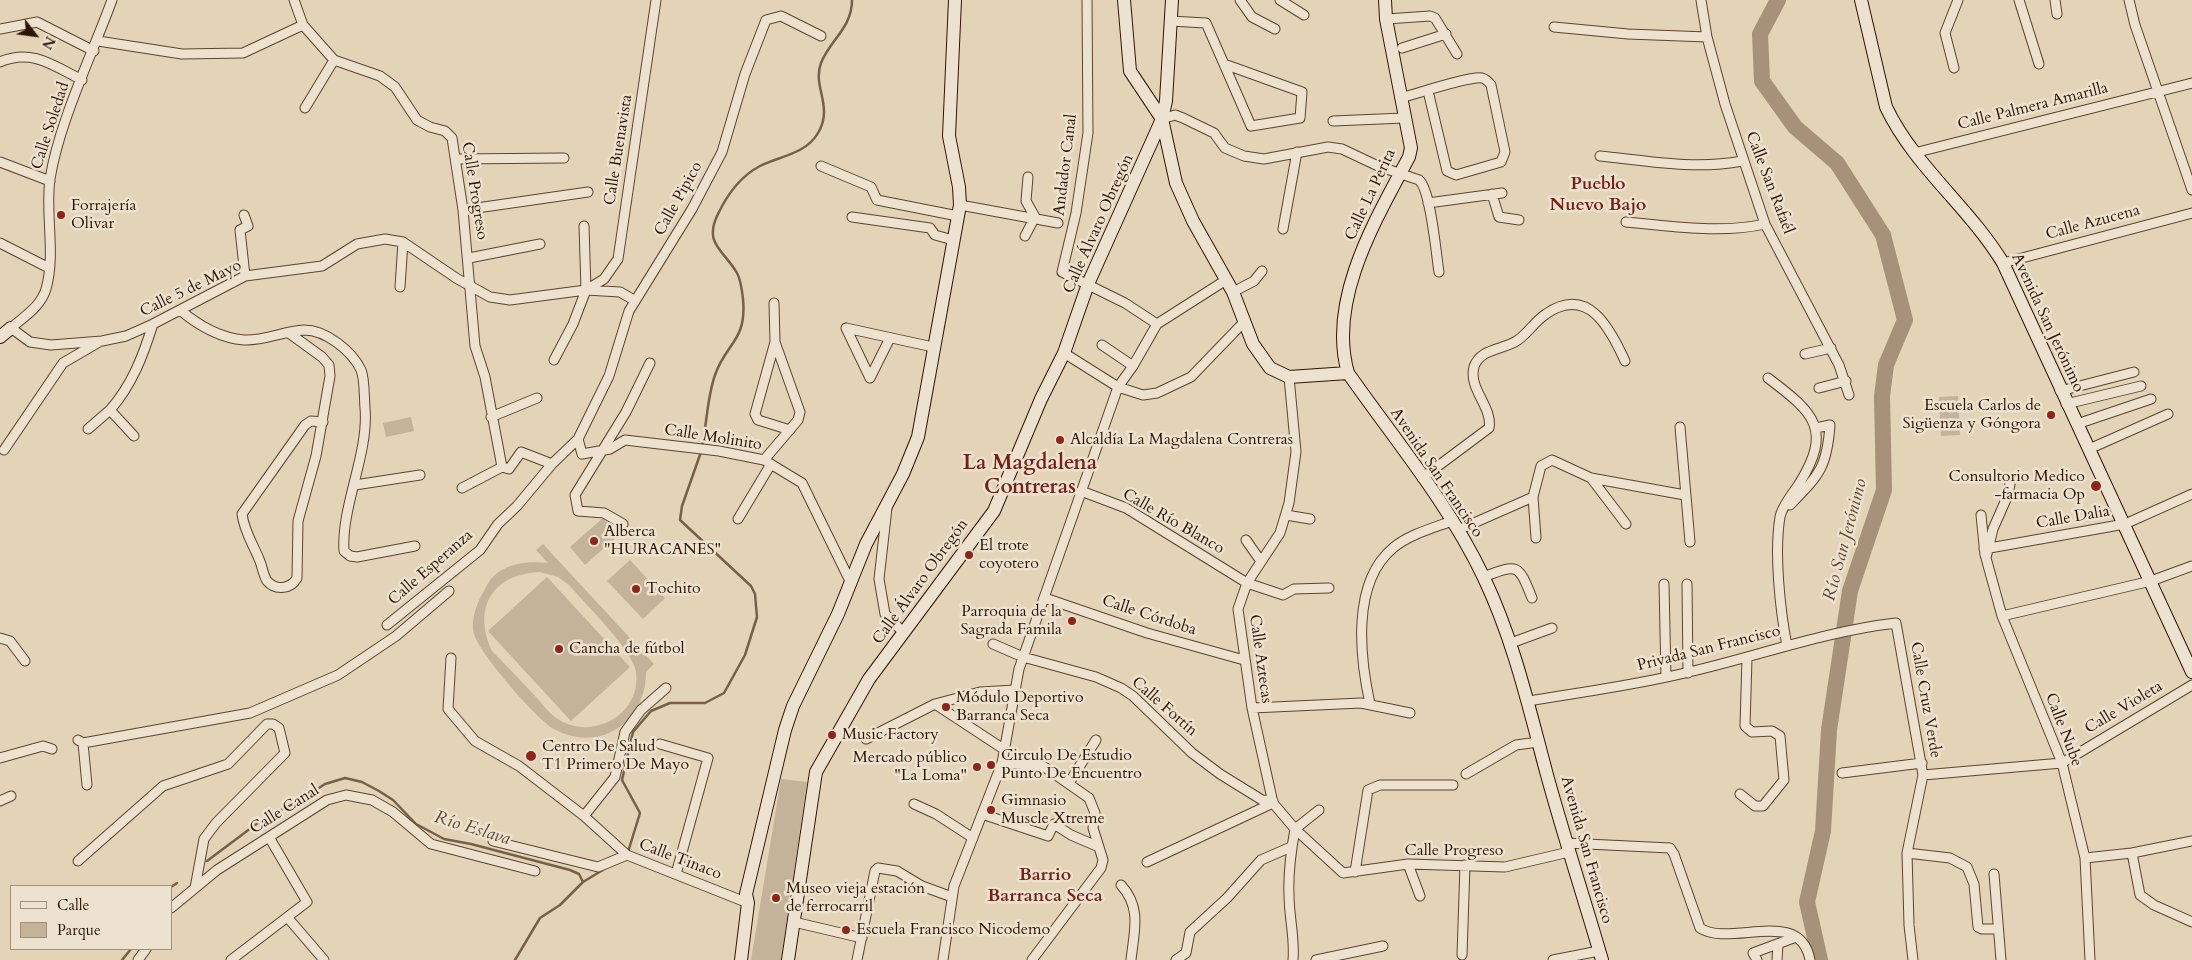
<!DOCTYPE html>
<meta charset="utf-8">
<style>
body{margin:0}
#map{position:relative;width:2192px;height:960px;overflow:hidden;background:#e3d3b7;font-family:Cardo,serif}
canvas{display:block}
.legend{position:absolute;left:10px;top:885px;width:162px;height:65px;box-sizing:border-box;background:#ede2d0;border:1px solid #a1907d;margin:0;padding:6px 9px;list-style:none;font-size:15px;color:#2f1400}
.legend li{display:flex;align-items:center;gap:10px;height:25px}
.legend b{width:25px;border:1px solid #a1907d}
.north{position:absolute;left:10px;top:10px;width:50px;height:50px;-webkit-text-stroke:4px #ede2d0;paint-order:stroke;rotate:120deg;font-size:14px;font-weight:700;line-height:20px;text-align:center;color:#2f1400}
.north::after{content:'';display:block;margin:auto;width:18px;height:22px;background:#2f1400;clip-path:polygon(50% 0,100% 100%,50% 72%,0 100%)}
</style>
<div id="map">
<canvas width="2192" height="960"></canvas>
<ul class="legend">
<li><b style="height:6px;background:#ede2d0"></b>Calle</li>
<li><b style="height:14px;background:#c4b398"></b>Parque</li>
</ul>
<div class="north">N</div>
</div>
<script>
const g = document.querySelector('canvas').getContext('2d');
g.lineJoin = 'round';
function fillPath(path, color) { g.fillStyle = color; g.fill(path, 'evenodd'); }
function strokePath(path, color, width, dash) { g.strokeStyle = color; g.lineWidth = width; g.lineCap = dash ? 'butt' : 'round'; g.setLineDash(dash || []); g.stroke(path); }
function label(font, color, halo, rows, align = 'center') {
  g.font = font + ' Cardo,serif'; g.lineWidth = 5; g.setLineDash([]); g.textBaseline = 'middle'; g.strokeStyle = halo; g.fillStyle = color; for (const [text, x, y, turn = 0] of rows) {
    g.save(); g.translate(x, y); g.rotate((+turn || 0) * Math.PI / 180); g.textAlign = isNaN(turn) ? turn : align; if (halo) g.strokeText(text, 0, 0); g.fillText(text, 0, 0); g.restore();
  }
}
fillPath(new Path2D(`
 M1958 396 1960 435 1941 436 1939 397Z
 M411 417 414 431 386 437 383 423Z
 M603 518 619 535 585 565 570 547Z
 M543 544 654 664 646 672C646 722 600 754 554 729 537 720 479 653 474 634 470 618 478 601 486 587 497 564 525 560 548 563L536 550ZM540 572 558 577 569 585C585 604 633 650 636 672 642 716 589 743 555 717 548 712 542 704 537 698 522 682 507 666 492 651 472 607 493 574 540 572Z
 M630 560 665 598 643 619 607 581Z
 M547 577 630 667 571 721 488 631Z
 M781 779 807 782 781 960H751Z`), '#c4b398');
strokePath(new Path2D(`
 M702 446C707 423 707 398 715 375 726 343 747 341 743 299 742 291 741 280 737 273 724 250 703 244 718 214 727 195 741 176 760 166 780 156 806 154 818 133 834 106 812 87 821 63 830 40 852 28 852 0
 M628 852 640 813 622 780 633 732 651 711 670 703H705L724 693 745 655 757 617 755 594 751 586 680 520 682 506 701 452
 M207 861 263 819 297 802 325 784 345 778 362 782 379 791 393 800 416 824 444 839 471 844 570 870 579 874 583 882
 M171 887 177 883
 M122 960 131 949
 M515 960 540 918 560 905 583 882 606 868`), '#766049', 2.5);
strokePath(new Path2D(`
 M1778 0 1760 34 1762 81 1795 127 1837 163 1883 235 1905 320 1886 365 1882 396 1884 490 1850 591 1829 730 1823 831 1807 902 1820 960`), '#a69279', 16);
const street = new Path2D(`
 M112 0C92 55 59 122 50 179 45 214 56 254 46 289 41 306 25 316 11 328L30 342 51 345 102 341 126 336 153 324 245 276 322 266 357 244 385 239 403 242 456 278 490 297 510 300 586 290 620 292 634 300
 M294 0 303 25 334 60 380 76 395 87 417 120 430 127 445 131 452 138 463 210 475 346 485 377 502 467
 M1087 0 1088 133 1076 213 1062 272 1125 303 1157 324
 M1240 0 1252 17 1275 29
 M1280 0 1304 15
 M1701 0 1707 37 1725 104 1765 224 1839 365 1849 395
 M2019 0 2039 64
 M2055 0 2057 14
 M2129 0 2135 25 2192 190
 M1386 19 1430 16 1435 18 1457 54
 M1170 21 1206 23 1251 126 1300 118 1302 92 1224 64
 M1554 27 1628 34 1707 37
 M0 29 37 22 94 51
 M98 41 182 54 243 53 303 25
 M1402 48 1446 34
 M0 62C32 48 54 66 82 80
 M1954 68 1945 33 1958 0
 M1400 98C1416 94 1470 76 1482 78 1486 79 1488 81 1491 85L1505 152 1501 162 1456 175 1447 171 1428 91
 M305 108 334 60
 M1162 119 1175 115 1183 118 1214 133 1225 148 1244 156 1264 159 1328 147 1342 149 1378 166 1419 180C1431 190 1436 254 1439 272
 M1333 121 1404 118
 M1914 153 2192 83
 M1600 156C1648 161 1695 170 1742 161
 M457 159 564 158
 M0 162 50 181
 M821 166 871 187 877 200 958 216
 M1492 194 1499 217 1519 220
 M1428 203 1502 193
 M960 205 1058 223
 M463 210 588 192
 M244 215 248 226 240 230 245 276
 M852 217 930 228 935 235 953 240
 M1626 222C1673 226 1719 234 1765 224
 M1283 229 1297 152
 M1025 236 1035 217 1026 201 1028 177
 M0 243 49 268
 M469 258 540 244
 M2003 263 2192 213
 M400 287 403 242
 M586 290 604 279 618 259 656 0
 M1233 292 1254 281 1262 271
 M180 310C199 326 220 338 244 340 264 341 284 331 304 330 326 330 352 351 361 370 365 380 364 397 365 408 369 454 341 506 344 551L350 556 357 557 415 546
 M846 328 870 378 890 338
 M846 328 933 347
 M289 333 322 357 329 365 330 376 316 456 298 521 297 578C291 589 276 591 267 581 263 575 262 565 259 559 253 544 244 531 242 514L305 425 311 421 323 422
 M775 342 755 414 758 420 790 430
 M1102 345 1133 366
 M1064 353 1118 387 1143 395 1157 393 1191 377 1244 322
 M1805 354 1831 348
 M554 360 573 324 586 290 584 226
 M1289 377 1296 452 1289 503 1280 533 1247 583 1238 609 1252 708 1273 803 1295 829 1343 873 1408 864 1505 867 1569 852
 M1768 378C1814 413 1833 429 1799 484 1793 493 1782 506 1780 517 1774 553 1780 609 1787 646
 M1819 388 1846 381
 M2060 391 2134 372
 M2066 404 2141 386
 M491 417 537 398
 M2077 424 2151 399
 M1680 427 1690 542
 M88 429 110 410
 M134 436 110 410C132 385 143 356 153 324
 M578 439 582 454 610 449 625 440 719 451 764 460 802 483 850 581
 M2089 449 2168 414
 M4 450 63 363 99 342
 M764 460 798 420 800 412 775 342 774 303
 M1422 478 1489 428C1493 407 1468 389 1474 367 1480 348 1504 350 1518 340 1528 333 1535 321 1546 314 1588 285 1610 328 1625 361
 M1591 478 1626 524
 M2010 484 2008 495 1993 529 1986 558 2002 616 2062 763 2085 858 2090 960
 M355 485 420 475
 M462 488 502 467 509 469 521 452 552 464
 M1081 491 1126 508 1247 583 1283 595 1294 589 1329 588
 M1533 497 1536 538
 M1790 505C1819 475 1827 468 1830 425L1816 428
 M887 508 879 579 885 614 904 633
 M1286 515 1310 519
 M1981 515 1985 555
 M738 519 771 464
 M623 524 604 513 578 511 575 495 626 412 650 363
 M1458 530 1533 497 1541 466 1552 460 1591 478 1685 495
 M1246 540 1260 560
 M1984 549 2125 524 2192 494
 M1483 577C1518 564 1518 563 1532 598
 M1664 584 1666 677
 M1687 584 1688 673
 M1045 598 1147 633 1244 660
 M2002 616 2151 581 2192 566
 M387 625 480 550 498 524 517 506 552 464 578 439 609 376 629 311 692 209 722 152 745 74 766 20 781 16 821 36
 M0 638 10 641 25 661
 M1511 643 1552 628
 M993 644 1023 657 1096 677 1121 688 1133 696 1192 753 1220 774 1262 800 1273 801
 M451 658 448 709 475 741 519 766 584 816 627 855 748 903
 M1529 701C1582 692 1637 685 1689 672 1758 656 1826 631 1896 623L1923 775 1907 853 1909 925 1913 960
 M935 704 1005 750
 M1370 704C1360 658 1351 583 1393 548 1408 535 1433 528 1452 521
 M1252 708 1361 703 1410 713
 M866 739 935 704 980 692 1015 690
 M78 740 83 743 250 713 338 675 396 636 449 591
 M83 743 87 785
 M660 744 708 758 676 874
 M0 758 43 746 52 749
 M1002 763 1043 766 1089 798 1095 813 1093 828 1103 860 1101 868 1032 960
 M1842 773 1922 763
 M1466 774 1516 745 1538 742
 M1923 775 2062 763 2192 685
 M1069 783 1096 740
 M1740 794 1755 806H1763L1784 780 1780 736 1772 731 1752 732 1745 726 1747 658
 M0 801 11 796
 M914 804 936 814 973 838
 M982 814 1048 836 1054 824 1071 835 1099 847
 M584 816 615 777 625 732 641 710 666 688
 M1295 829 1319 810
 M493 841 598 867 627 855
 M1566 843 1670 848 1674 854 1700 928C1730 948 1800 906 1810 960
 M1907 853 1950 858 1967 867 1974 884 1978 927 1982 929H1998
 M2132 853 2140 895 2154 905 2192 922
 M2085 858 2132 853 2192 841
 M78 861 163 786 228 764 267 724H273L279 728 285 753 216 823 204 839 195 888
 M1147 862 1273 803
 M1408 864 1420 896
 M1355 872 1368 790 1380 785H1453
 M1994 874 2001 960
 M1121 885C1142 908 1134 931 1131 960
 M171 908 217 870 327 800 346 795 372 800 393 812 431 844 535 871
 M288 918 324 960
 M794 922 862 938
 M1462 955 1465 865
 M138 960 146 949
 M231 960 307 902 269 837
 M857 960 875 871 878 868 897 871 922 886 952 897
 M943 960 954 886 1002 763 1019 669 1118 387 1133 366 1157 324 1226 280
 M1176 960 1186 953 1190 932 1227 898 1261 860 1291 847
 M1293 960C1295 938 1289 917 1289 895 1288 873 1291 851 1295 829
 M1316 960 1383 946
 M1553 960 1599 951
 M1757 960 1753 953 1796 937
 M1777 960 1778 944`);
const secondary = new Path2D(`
 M1124 0 1130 71 1162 119 1176 183 1193 221 1233 292 1253 344 1270 368 1289 377 1348 373
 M1385 0 1386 19 1411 148 1409 157C1376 219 1327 300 1348 373 1395 440 1449 504 1484 578 1514 641 1529 708 1547 775 1564 837 1584 898 1602 960
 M1861 0 1886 107C1914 166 1969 207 2003 263L2192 672
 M0 337 11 328
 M741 960 748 903 746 894 785 730 793 706 838 614 866 544 903 474 918 437 960 205 959 187 949 136 955 0
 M788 960 816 772 869 679 994 511 1041 399 1064 353 1088 284 1162 119 1166 101 1172 0`);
strokePath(street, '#5c442e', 11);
strokePath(secondary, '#2f1400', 14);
strokePath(street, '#ede2d0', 9);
strokePath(secondary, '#ede2d0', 12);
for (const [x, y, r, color] of [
 [61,215,5,"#8f2418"],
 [2051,415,5,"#8f2418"],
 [1060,440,5,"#8f2418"],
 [2096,486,6,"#8f2418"],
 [594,541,5,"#8f2418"],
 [969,555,5,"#8f2418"],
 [636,589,5,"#8f2418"],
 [1072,621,5,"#8f2418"],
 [559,649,5,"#8f2418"],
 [946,707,5,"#8f2418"],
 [832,735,5,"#8f2418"],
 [531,756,6,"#8f2418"],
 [991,765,5,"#8f2418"],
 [977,767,5,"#8f2418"],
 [991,810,5,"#8f2418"],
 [776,898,5,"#8f2418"],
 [846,930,5,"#8f2418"]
]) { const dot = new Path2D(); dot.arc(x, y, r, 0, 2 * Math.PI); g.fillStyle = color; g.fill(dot); strokePath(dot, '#ede2d0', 2); }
label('16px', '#2f1400', '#ede2d0', [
 ["Calle Palmera Amarilla",2033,107,-14],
 ["Calle Soledad",51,126,-72],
 ["Calle Buenavista",619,150,-81],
 ["Andador Canal",1066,165,-83],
 ["Calle San Rafaél",1769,183,69],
 ["Calle Progreso",474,191,81],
 ["Calle La Perita",1371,195,-65],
 ["Calle Pipico",679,199,-61],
 ["Calle Azucena",2093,223,-15],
 ["Calle Álvaro Obregón",1099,224,-66],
 ["Calle 5 de Mayo",191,289,-26],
 ["Avenida San Jerónimo",2047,323,65],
 ["Calle Molinito",713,438,9],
 ["Avenida San Francisco",1436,473,56],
 ["Calle Dalia",2073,518,-10],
 ["Calle Río Blanco",1173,522,30],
 ["Calle Esperanza",431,568,-41],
 ["Calle Álvaro Obregón",921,582,-54],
 ["Calle Córdoba",1149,616,18],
 ["Privada San Francisco",1709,649,-14],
 ["Calle Aztecas",1260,659,82],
 ["Calle Cruz Verde",1925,700,80],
 ["Calle Fortín",1164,707,41],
 ["Calle Violeta",2124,708,-31],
 ["Calle Nube",2063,730,69],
 ["Calle Canal",285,810,-32],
 ["Avenida San Francisco",1586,850,74],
 ["Calle Progreso",1454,851],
 ["Calle Tinaco",680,860,21]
]);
label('16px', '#2f1400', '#ede2d0', [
 ["Forrajería",71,206],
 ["Olivar",71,224],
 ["Escuela Carlos de",2041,406,"right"],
 ["Sigüenza y Góngora",2041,424,"right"],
 ["Alcaldía La Magdalena Contreras",1070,440],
 ["Consultorio Medico",2085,477,"right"],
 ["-farmacia Op",2085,495,"right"],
 ["Alberca",604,532],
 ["\"HURACANES\"",604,550],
 ["El trote",979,546],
 ["coyotero",979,564],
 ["Tochito",646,589],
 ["Parroquia de la",1062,612,"right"],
 ["Sagrada Famila",1062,630,"right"],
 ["Cancha de fútbol",569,649],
 ["Módulo Deportivo",956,698],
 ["Barranca Seca",956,716],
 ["Music Factory",842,735],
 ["Centro De Salud",542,747],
 ["T1 Primero De Mayo",542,765],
 ["Circulo De Estudio",1001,756],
 ["Punto De Encuentro",1001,774],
 ["Mercado público",967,758,"right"],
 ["\"La Loma\"",967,776,"right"],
 ["Gimnasio",1001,801],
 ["Muscle Xtreme",1001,819],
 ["Museo vieja estación",786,889],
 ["de ferrocarril",786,907],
 ["Escuela Francisco Nicodemo",856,930]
], 'left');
label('bold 18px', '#7a1f14', '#ede2d0', [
 ["Pueblo",1598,185],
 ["Nuevo Bajo",1598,206],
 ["Barrio",1045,876],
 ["Barranca Seca",1045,897]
]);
label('italic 18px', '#5f4630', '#ede2d0', [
 ["Río San Jerónimo",1846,540,-75],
 ["Río Eslava",472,829,17]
]);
label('bold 21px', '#7a1f14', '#ede2d0', [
 ["La Magdalena",1030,464],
 ["Contreras",1030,488]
]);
</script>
